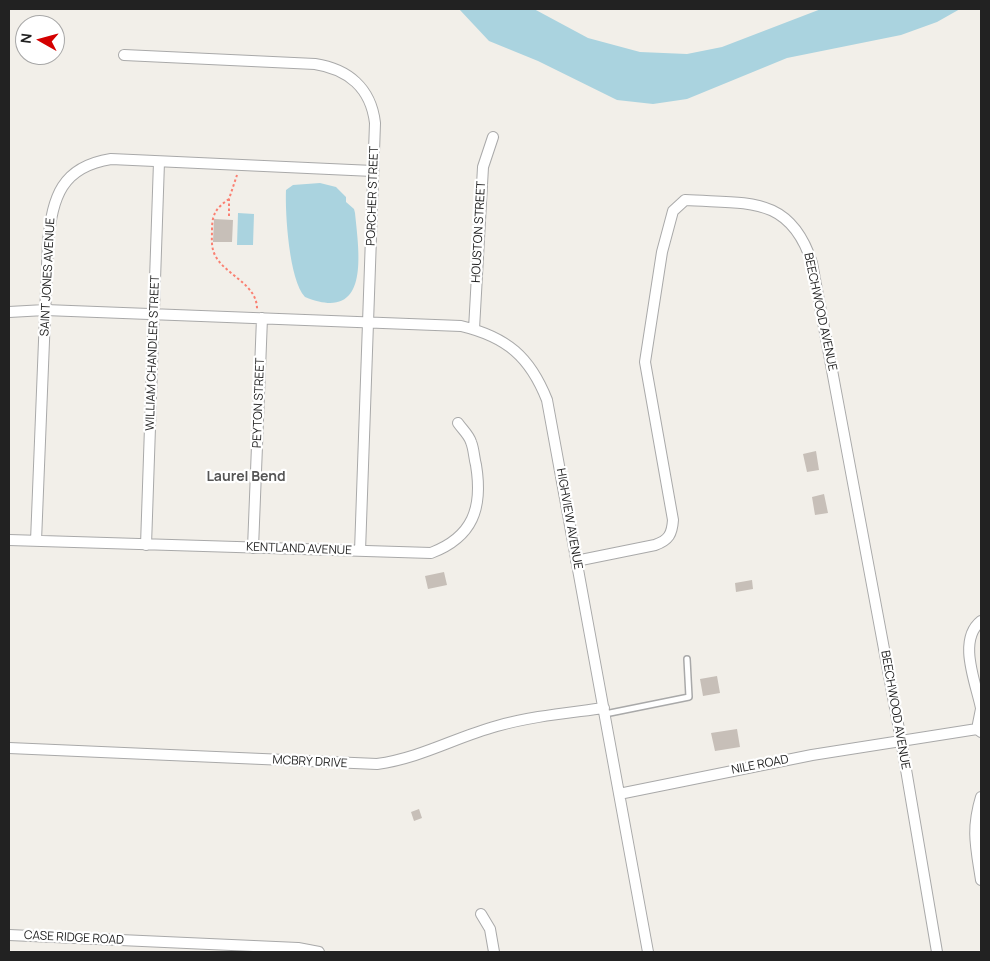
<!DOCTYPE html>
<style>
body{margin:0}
#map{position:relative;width:990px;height:961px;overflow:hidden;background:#f2efe9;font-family:Manrope,sans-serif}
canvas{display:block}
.frame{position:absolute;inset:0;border:10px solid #222;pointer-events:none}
.north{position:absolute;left:15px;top:15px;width:50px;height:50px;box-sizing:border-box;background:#fff;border:1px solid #a7a7a7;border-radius:50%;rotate:277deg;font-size:14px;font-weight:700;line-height:20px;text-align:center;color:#222}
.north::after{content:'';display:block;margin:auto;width:18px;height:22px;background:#d40000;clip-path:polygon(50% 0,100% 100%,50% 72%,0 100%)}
</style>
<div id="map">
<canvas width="990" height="961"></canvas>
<div class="frame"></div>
<div class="north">N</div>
</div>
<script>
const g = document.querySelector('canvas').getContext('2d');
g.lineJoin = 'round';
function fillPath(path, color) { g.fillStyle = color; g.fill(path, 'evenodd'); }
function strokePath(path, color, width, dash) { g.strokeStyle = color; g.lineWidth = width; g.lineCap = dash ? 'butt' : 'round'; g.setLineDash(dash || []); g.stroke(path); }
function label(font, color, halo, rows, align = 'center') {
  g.font = font + ' Manrope,sans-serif'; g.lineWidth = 4.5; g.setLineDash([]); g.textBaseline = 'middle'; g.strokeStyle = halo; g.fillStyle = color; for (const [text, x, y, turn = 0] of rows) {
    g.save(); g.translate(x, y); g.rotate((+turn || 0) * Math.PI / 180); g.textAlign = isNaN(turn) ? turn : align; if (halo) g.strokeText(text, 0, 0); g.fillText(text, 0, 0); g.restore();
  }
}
fillPath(new Path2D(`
 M459 9H534L588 38 640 52 687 54 722 47 821 9H960L937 22 901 35 787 58 687 99 653 104 617 100 538 61 489 41Z
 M320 183 336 187 346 197V202L354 209 355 213C359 253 371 324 305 297 289 280 285 213 286 190L293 185Z
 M238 213 254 214 253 245H237Z`), '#aad3df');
fillPath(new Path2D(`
 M214 219 233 220 232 242H213Z
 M816 451 819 470 807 472 803 454Z
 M824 494 828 513 815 515 812 497Z
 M444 572 447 585 428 589 425 576Z
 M752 580 753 589 736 592 735 583Z
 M717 676 720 693 703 696 700 679Z
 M737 729 740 747 715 751 711 733Z
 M419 809 422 818 414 821 411 812Z`), '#c7bfb8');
const service = new Path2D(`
 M605 714 689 697 687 659`);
const minor = new Path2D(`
 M124 55 315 64C348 69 371 88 375 123L360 551
 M9 312 45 310 461 326C507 337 530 357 547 400L648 952
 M474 329 483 167 493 137
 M9 540 431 553C473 537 483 508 476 465 474 458 474 449 471 442 469 435 462 429 458 423
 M36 541 48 241C53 197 61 167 111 159L373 171
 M146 545 159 162
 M253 548 262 318
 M576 561 655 545C669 540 672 534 673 520L645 362 662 252 673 211 685 200C746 204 790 194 812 263L901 740 937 952
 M981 621C957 640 976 683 981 708
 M981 709 977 729 981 732
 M9 748 377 764C421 758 456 737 497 726 532 716 568 713 604 708
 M619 794 812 755 977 729
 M981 797C971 830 976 847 981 880
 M481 914 490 929 494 952
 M9 935 298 948 319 952`);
strokePath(service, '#a9a9a9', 8);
strokePath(minor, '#a9a9a9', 12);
strokePath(new Path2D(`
 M229 199C216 208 212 214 212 230 212 238 211 245 214 253 223 275 258 283 257 310
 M229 216V199L237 175`), '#fa8072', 2, [2.5, 2.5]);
strokePath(service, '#fff', 5);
strokePath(minor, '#fff', 10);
label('12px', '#222', '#fff', [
 ["PORCHER STREET",373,196,-88],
 ["HOUSTON STREET",479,232,-87],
 ["SAINT JONES AVENUE",48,277,-87],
 ["BEECHWOOD AVENUE",820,312,78],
 ["WILLIAM CHANDLER STREET",153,353,-88],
 ["PEYTON STREET",259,403,-88],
 ["HIGHVIEW AVENUE",569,519,80],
 ["KENTLAND AVENUE",299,549,2],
 ["BEECHWOOD AVENUE",895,710,80],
 ["MCBRY DRIVE",310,762,3],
 ["NILE ROAD",760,765,-11],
 ["CASE RIDGE ROAD",74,938,3]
]);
label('bold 14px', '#555', '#fff', [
 ["Laurel Bend",246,477]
]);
</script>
